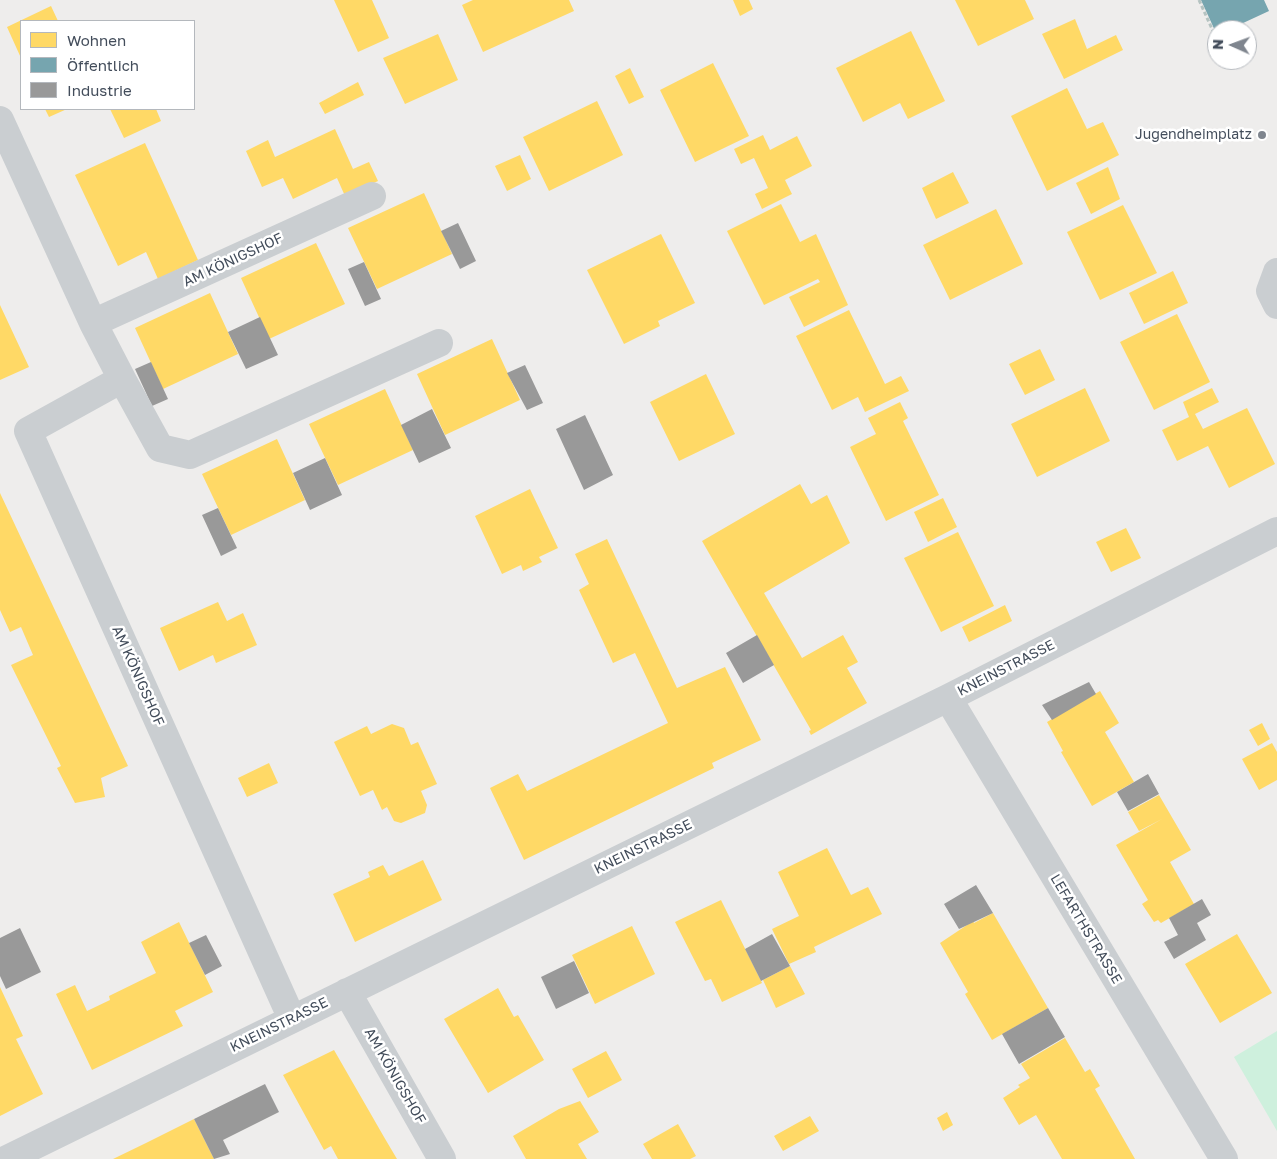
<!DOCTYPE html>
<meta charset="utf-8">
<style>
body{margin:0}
#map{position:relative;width:1277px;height:1159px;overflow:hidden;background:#eeedec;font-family:"Golos Text",sans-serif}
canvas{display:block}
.legend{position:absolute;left:20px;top:20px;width:175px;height:90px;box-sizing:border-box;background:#fff;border:1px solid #b4b8bd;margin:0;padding:6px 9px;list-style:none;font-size:15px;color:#434d5b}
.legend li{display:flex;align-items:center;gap:10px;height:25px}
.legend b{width:25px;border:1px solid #b4b8bd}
.north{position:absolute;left:1207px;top:20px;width:50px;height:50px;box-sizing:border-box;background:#fff;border:1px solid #b4b8bd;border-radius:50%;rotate:272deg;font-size:14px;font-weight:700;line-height:20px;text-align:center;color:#434d5b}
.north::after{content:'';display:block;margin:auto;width:18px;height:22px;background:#7f858e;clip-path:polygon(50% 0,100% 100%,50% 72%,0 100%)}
</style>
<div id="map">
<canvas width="1277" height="1159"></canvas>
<ul class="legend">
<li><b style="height:14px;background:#ffd966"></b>Wohnen</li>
<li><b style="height:14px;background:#76a5af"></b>Öffentlich</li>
<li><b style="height:14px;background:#999"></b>Industrie</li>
</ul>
<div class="north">N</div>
</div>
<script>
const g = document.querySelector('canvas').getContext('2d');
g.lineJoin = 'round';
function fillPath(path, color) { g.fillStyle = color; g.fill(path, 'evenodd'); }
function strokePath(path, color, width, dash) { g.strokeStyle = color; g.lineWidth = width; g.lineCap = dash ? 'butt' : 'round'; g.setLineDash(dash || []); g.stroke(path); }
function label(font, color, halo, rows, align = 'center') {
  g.font = font + ' "Golos Text",sans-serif'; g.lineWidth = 5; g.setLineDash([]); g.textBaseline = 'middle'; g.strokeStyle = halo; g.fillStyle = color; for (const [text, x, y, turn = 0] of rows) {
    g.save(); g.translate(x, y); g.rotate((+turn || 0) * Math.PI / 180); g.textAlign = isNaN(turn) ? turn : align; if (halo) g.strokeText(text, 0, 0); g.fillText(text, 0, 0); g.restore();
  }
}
fillPath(new Path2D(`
 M1277 1031V1131L1234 1057Z`), '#cef0dd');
fillPath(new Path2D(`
 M334 0H372L389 38 358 52Z
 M473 0H569L574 11 483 52 462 5Z
 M733 0H749L753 9 740 16Z
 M955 0H1025L1034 19 978 46Z
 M51 6 58 21H21V58L7 27Z
 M1075 19 1087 49 1116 35 1123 50 1064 79 1042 34Z
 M911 31 945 101 908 119 900 103 863 122 836 68Z
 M438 34 458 80 405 104 383 58Z
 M713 63 749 136 695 162 660 90Z
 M630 68 644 97 629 104 615 76Z
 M358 82 364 95 325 114 319 103Z
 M1067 88 1087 129 1103 122 1119 155 1047 191 1011 116Z
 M597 101 623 155 549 191 523 137Z
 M45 109H67L49 117Z
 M110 109H156L161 121 124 138Z
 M335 129 353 169 369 162 378 181 345 196 337 178 293 199 283 178 262 187 246 151 268 140 275 157Z
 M763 135 770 150 797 136 812 166 785 180 792 194 762 209 755 194 768 188 754 158 741 164 734 149Z
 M145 143 198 260 158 279 146 252 118 266 75 175Z
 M520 155 531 179 507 191 495 166Z
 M1108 167 1120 199 1091 214 1076 183Z
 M953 172 969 203 936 219 922 188Z
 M424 193 452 254 377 289 348 228Z
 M781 204 800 242 816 234 848 305 804 327 789 297 820 282 818 279 764 305 727 231Z
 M1123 205 1157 273 1100 300 1067 232Z
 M996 209 1023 264 950 300 923 245Z
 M661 234 695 303 658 321 660 326 624 344 587 270Z
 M316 243 345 304 269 339 241 278Z
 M1173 271 1188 303 1144 324 1129 293Z
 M210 293 238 354 163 389 135 328Z
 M0 305 29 367 0 380Z
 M849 310 885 384 901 376 909 391 865 412 858 397 832 410 796 336Z
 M1177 314 1210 382 1154 410 1120 342Z
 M492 339 520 400 445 435 417 374Z
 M1040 349 1055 380 1025 395 1009 364Z
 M706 374 735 434 679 461 650 402Z
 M1085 388 1110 441 1037 477 1011 424Z
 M1212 388 1219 402 1195 414 1203 429 1247 408 1275 464 1229 488 1208 446 1177 461 1162 430 1189 417 1183 402Z
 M385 389 413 450 338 485 309 424Z
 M900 402 908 418 903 421 939 495 886 521 850 447 876 434 868 418Z
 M277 439 305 500 231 535 202 474Z
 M800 484 811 504 827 495 850 543 764 593 802 658 843 635 858 662 847 668 867 703 811 735 809 731 811 730 702 541Z
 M530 489 558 548 539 557 542 562 523 571 521 565 502 574 475 516Z
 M0 493 128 766 101 778 105 797 75 803 57 768 61 766 11 665 33 655 21 627 10 632 0 610Z
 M943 498 957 527 928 542 914 512Z
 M1126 528 1141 558 1111 572 1096 542Z
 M958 532 994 606 941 632 904 558Z
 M607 539 677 688 725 667 761 740 712 763 714 768 524 860 490 788 518 774 527 791 668 723 635 653 613 663 579 590 589 584 575 554Z
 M218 602 227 621 243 613 257 645 216 663 213 655 179 671 160 628Z
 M1005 605 1012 621 969 642 962 627Z
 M1100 691 1119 723 1105 732 1134 782 1092 806 1061 752 1063 751 1047 722Z
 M1262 723 1270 739 1258 746 1249 730Z
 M392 724 404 728 411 745 418 742 437 784 421 791 427 805 425 813 401 823 394 821 387 807 382 810 373 790 360 796 334 742 367 726 371 734Z
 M1272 743 1277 752V780L1259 790 1242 759Z
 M269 763 278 783 247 797 238 778Z
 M1159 795 1191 850 1170 862 1194 904 1161 923 1158 920 1154 922 1142 904 1148 900 1116 845 1162 819 1139 831 1128 812Z
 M827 848 851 895 868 887 882 914 814 947 816 952 789 964 772 929 799 916 778 872Z
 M423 860 442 900 355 942 333 894 370 877 368 872 383 865 389 876Z
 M721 900 762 983 722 1002 711 979 705 981 675 922Z
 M993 913 1048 1008 992 1040 965 994 968 992 940 943 973 921 974 923Z
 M179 922 213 992 175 1011 183 1026 92 1070 56 994 75 985 87 1011 110 1000 109 996 156 973 141 942Z
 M632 926 655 974 595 1004 572 955Z
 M1237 934 1272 993 1220 1023 1185 964Z
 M790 966 805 994 776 1008 763 980Z
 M0 987 23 1036 16 1039 43 1094 0 1116Z
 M498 988 514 1017 518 1015 544 1060 488 1093 444 1019Z
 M1065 1038 1085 1072 1090 1069 1100 1086 1095 1089 1135 1159H1062L1036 1115 1019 1125 1003 1098 1020 1087 1018 1085 1030 1078 1021 1064Z
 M334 1050 384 1137 397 1159H338L331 1146 324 1150 283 1075Z
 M606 1051 622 1080 588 1098 572 1069Z
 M580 1101 599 1132 578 1144 587 1159H526L513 1136 559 1109Z
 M947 1112 953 1125 943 1131 937 1118Z
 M810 1116 819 1131 783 1151 774 1136Z
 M194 1119 214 1159H113L146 1143Z
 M678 1124 696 1156 690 1159H652L643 1144Z`), '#ffd966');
fillPath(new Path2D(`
 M1201 0H1264L1269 11 1228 30H1217V35Z`), '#76a5af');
fillPath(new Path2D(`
 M458 223 476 261 460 269 441 231Z
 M364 262 381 299 365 306 348 269Z
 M260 317 278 355 246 369 228 332Z
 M151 362 168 399 152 406 135 369Z
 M525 365 543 403 527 410 507 373Z
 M432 409 451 448 419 463 401 425Z
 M585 415 613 475 584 490 556 429Z
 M325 458 342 495 310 510 293 473Z
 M218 508 237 548 221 556 202 515Z
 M757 635 774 665 743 683 726 653Z
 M1089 682 1096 694 1052 720 1042 705Z
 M1148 774 1159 794 1128 811 1117 792Z
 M976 885 993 913 959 929 944 904Z
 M1202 899 1211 915 1197 923 1206 940 1174 959 1164 942 1178 935 1169 918Z
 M20 928 41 972 6 989 0 976V938Z
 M772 934 790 966 761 981 745 949Z
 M206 935 222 966 205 975 189 943Z
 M574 961 589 993 556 1009 541 977Z
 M1048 1008 1065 1037 1019 1064 1002 1034Z
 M265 1084 279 1112 223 1140 230 1154 214 1159 194 1119Z`), '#999');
strokePath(new Path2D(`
 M1199 0 1217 40`), '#b5c3c1', 3, [4, 2.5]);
strokePath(new Path2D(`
 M0 120 93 323 122 379 28 431 292 1019
 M1277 272 1270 291 1277 305
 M93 323 372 196
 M122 379 160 448 190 455 439 343
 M948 698 1224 1159
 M347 992 442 1159
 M7 1159 948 698 1277 531`), '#caced1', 28);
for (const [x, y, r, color] of [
 [1262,135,5,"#7f858e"]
]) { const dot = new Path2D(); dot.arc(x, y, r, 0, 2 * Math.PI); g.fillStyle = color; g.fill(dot); strokePath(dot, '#fff', 2); }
label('14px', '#434d5b', '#fff', [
 ["Jugendheimplatz",1252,135]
], 'right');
label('14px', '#434d5b', '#fff', [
 ["AM KÖNIGSHOF",233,260,-25],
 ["KNEINSTRASSE",1006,668,-27],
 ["AM KÖNIGSHOF",138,676,66],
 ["KNEINSTRASSE",643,847,-26],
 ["LEFARTHSTRASSE",1086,929,59],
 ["KNEINSTRASSE",279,1025,-26],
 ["AM KÖNIGSHOF",395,1076,60]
]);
</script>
